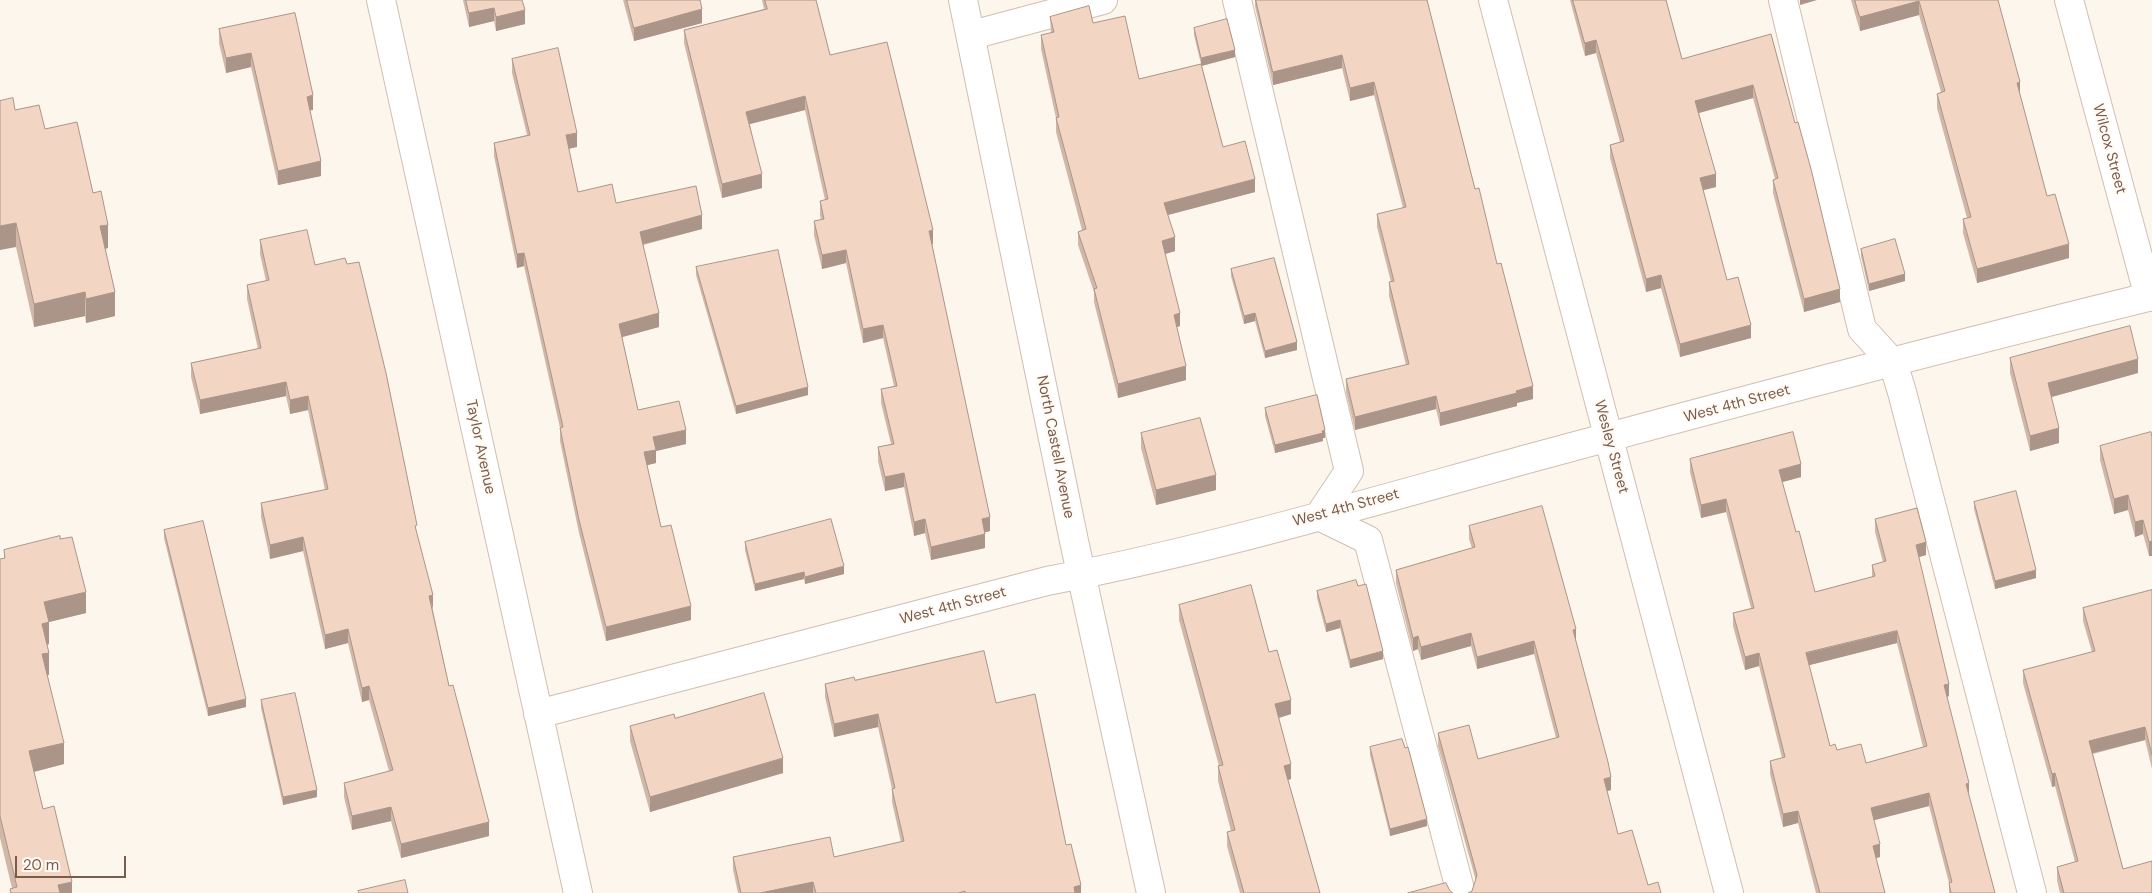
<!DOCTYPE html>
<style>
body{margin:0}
#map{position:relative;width:2152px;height:893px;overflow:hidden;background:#fdf6ec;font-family:"DM Sans",sans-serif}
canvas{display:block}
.scale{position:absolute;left:15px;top:856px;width:111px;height:22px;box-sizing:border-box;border:2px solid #7a5c4d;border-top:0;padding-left:6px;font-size:15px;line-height:18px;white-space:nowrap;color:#7a5c4d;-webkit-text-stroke:4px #fffaf3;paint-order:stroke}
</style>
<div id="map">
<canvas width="2152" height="893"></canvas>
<div class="scale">20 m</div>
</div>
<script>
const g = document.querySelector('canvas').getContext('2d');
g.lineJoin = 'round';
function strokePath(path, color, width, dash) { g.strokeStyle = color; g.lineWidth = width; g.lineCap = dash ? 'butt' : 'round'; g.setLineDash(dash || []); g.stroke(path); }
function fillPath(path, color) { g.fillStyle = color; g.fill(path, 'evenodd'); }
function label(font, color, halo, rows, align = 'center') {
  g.font = font + ' "DM Sans",sans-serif'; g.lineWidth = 4.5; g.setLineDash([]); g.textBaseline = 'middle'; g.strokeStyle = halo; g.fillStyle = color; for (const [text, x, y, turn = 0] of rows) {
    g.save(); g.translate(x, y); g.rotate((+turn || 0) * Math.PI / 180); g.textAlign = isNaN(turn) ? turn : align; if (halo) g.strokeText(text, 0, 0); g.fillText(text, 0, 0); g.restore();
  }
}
const minor = new Path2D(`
 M381 0 578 893
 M963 0 1074 541 1151 893
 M1237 0 1349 471 1319 516 1368 540 1461 893
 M1493 0 1729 893
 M1783 0 1862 329 1893 363 1902 392 2032 893
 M2069 0 2149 297
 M972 35 1103 0
 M538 714 1047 581C1210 550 1371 502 1531 458 1737 402 1944 347 2152 296`);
strokePath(minor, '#d1beb0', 30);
strokePath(minor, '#fff', 28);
fillPath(new Path2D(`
 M463 0H522L525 24 496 31 494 21 469 27Z
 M623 0H700L702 23 634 41Z
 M762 0H816L830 55 933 244H932L990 531 985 532V548L931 560 925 533 914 536 904 487 885 491 878 461V447L891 444 881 403V389L894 386 883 338 863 343 846 263 822 269 814 235V221L821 220 820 215V201L825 200 805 110 750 124 762 188 722 198 684 43V30L764 9Z
 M1255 0H1427L1475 189 1497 264 1533 399 1517 403V406L1440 426 1436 409 1355 430 1346 392V379L1406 365 1389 296V282H1391L1377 227V214L1403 208 1374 95 1350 101 1342 68 1273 85 1255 6Z
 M1570 0H1666L1682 59 1771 34 1840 302 1804 312 1773 193V180L1775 179 1753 98 1699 113 1716 187 1703 190 1727 280 1751 338 1680 357 1661 288 1646 292 1610 158V145L1620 142 1596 53 1585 56Z
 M1851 0H1998L2020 95 2047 196 2069 258 1977 283 1963 233V219L1967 218 1937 108V94L1941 92 1919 15 1860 31Z
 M295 13 313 110H310L321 176 278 185 251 67 226 73 219 43V29Z
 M1050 17 1093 23 1139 79 1201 64 1194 35V28L1235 57 1202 66 1223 147 1255 192 1168 215 1175 251 1165 254 1180 326 1177 327 1186 380 1118 398 1094 302V292L1078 245V232L1082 230 1056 132V118L1041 49V35L1051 33Z
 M512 59 577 147 569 149 578 192 702 229 643 245 659 327 622 337 638 410 686 444 656 451V463L647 465 661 527 691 620 606 641 579 533 560 441V428L524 266 517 268 494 156V143L527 135 512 73Z
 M15 110 45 129 93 193 108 248 105 249 115 316 86 323 85 316 34 327 16 247Z
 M260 240 315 265 417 535 449 686 489 836 401 858 391 821 352 830 344 797V783L389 771 369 700 362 702 348 643 325 649 303 551 270 559 261 517V503L325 490 308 410 290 414 286 396 200 414 191 377V363L258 349 247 299V285L266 281 260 254Z
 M1861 249 1905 281 1869 291 1861 256Z
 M696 267 808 395 736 414 696 275Z
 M1231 269 1297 350 1265 358 1255 321 1244 324 1231 276Z
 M2010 358 2138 373 2051 397 2059 443 2030 451 2010 373Z
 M1265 408 1325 438H1323V441L1275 453 1265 416Z
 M1141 433 1216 490 1156 505 1141 448Z
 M2152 437V556H2149L2143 534 2135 537 2128 510 2114 514 2100 460V446Z
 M1690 459 1801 477 1782 482 1796 532 1815 592 1872 577V565L1883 562 1875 532V519L1926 555 1918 557 1949 696 1947 697 1969 796 1995 893H1949V883L1929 806 1874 820 1880 857 1876 858 1885 893H1816L1798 823 1783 827 1770 774V761L1782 758 1759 666 1745 670 1733 626V613L1751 608 1726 512 1701 518 1690 472ZM1897 643 1923 747 1866 763 1837 750 1830 746 1809 665Z
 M1974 502 2036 578 1995 589 1974 509Z
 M1469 526 1576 642 1611 790 1607 791 1618 834 1648 885 1661 893 1472 891 1476 881 1438 746V733L1478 759 1556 738 1534 654 1477 669 1471 646 1421 660 1418 649 1413 651 1396 583V570L1472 548 1469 539Z
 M164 530 246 707 208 716 164 538Z
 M745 542 844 574 805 584 804 579 755 591 745 550Z
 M4 550 86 613 49 622V644L47 645 49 675H47L64 764 34 772 43 809 72 893H10V889L12 888 0 838V559L4 558Z
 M2152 590V769L2145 740 2093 754 2123 869 2152 893H2060L2057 880V867L2075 862 2055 786 2052 787 2023 683V670L2092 652 2083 621V608Z
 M1317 591 1383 659 1350 668 1340 628 1326 632 1317 598Z
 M1179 605 1269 652 1291 714 1279 718 1291 779 1288 780 1320 893H1240L1227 846V832L1231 831 1218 781V766H1219L1179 620Z
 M855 680 996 703 1066 845 1081 893H738L733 870V857H834L901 842 892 802V789L878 727 834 737 825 697V684Z
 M261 700 317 797 283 805 261 708Z
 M675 718 783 773 650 812 630 741V726Z
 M1370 747 1427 826 1390 836 1370 755Z`), '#d1b7a8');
fillPath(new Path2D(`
 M1800 0H1817L1800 5Z
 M1919 1V15L1860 31V17Z
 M494 8V21L469 27V13Z
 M702 9V23L634 41V28Z
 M525 10V24L496 31V17Z
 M1596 40V53L1585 56V43Z
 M1235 50V57L1201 66V58Z
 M251 53V67L226 73V58Z
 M1342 55V68L1273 85V72Z
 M1374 82V95L1350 101V88Z
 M2020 82V96L2017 83Z
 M1753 85V98L1695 114V101Z
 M313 95V110L307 111V97Z
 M805 96V110L746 125V112Z
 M577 133V147L566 149V135Z
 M321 161V176L278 185V171Z
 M762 174V188L722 198V184Z
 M1716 174V187L1700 191V178Z
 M1255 179V192L1164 216V203Z
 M702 215V229L640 245V232Z
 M16 223V247L0 250V226Z
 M108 225V248L100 250V226Z
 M933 230V244L929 245V231Z
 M1175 237V251L1162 255V241Z
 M2069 244V258L1977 283V269Z
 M846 250V263L822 269V255Z
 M524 253V266L517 268V254Z
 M1905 274V281L1869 291V284Z
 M1661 275V288L1646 292V279Z
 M1840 289V302L1804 312V299Z
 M85 292V316L34 327V304Z
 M115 292V316L86 323V299Z
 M659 313V327L619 338V324Z
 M1180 313V326L1174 328V315Z
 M1255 313V321L1244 324V316Z
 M883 325V338L863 343V329Z
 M1751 325V338L1680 357V344Z
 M1297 342V350L1265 358V351Z
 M2138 359V373L2048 398V383Z
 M1186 366V380L1118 398V384Z
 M286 382V396L200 414V400Z
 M1533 386V399L1517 403V406L1440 426V413Z
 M808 387V395L736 414V406Z
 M308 396V410L290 414V400Z
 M1436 396V409L1355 430V417Z
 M2059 428V443L2030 451V436Z
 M686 430V444L656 451V463L644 466V452L653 437Z
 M1325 430V438H1323V441L1275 453V445Z
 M1801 464V477L1779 483V470Z
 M904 473V487L885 491V477Z
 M1216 475V490L1156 505V490Z
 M2128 495V510L2114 514V499Z
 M1726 499V512L1701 518V505Z
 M990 517V531L982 533V519Z
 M925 519V533L914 536V522Z
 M2143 520V534L2135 537V522Z
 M985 534V548L931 560V547Z
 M303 537V551L270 559V545Z
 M2152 541V556H2149V542Z
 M1926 542V555L1916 558V545Z
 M844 566V574L805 584V577Z
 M2036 570V578L1995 589V581Z
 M804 572V579L755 591V584Z
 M86 592V613L49 622V644L42 646V624L44 602Z
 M433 595V609L429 596Z
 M691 606V620L606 641V627Z
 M1340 620V628L1326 632V624Z
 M348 629V643L325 649V635Z
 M1576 629V642L1573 630Z
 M1897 631V643L1806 666V653Z
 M1471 633V646L1421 660V647Z
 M1418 636V649L1413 651V638Z
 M1534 641V654L1477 669V657Z
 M1383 651V659L1350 668V660Z
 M49 653V675L42 676V654Z
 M1759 653V666L1745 670V657Z
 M1949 684V696L1944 698V685Z
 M369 686V700L362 702V688Z
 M246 699V707L208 716V708Z
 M1291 700V714L1275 719V704Z
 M878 714V727L834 737V724Z
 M2145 727V740L2089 754V741Z
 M64 743V764L29 773V751Z
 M783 758V773L650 812V797Z
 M1291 764V779L1284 781V766Z
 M2055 773V786L2052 787V774Z
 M1611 777V790L1604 792V779Z
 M1969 783V796L1966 784Z
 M317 790V797L283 805V797Z
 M1929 793V806L1871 821V808Z
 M391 807V821L352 830V816Z
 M1798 811V823L1783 827V814Z
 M1427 819V826L1390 836V829Z
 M489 822V836L401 858V844Z
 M1880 844V857L1873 859V846Z
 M72 882V893H58V885Z
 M813 882V893H760Z
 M1081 885V893H1074V887Z`), '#aa9588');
const building = new Path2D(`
 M466 0H522L525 10 496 17 494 8 469 13Z
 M627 0H700L702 9 634 28Z
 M765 0H816L830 55 887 42 933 230 929 231 990 517 982 519 985 534 931 547 925 519 914 522 904 473 885 477 878 447 894 444 881 389 897 386 883 325 863 329 846 250 822 255 814 221 824 219 820 201 828 199 805 96 746 112 762 174 722 184 684 30 767 9Z
 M1256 0H1427L1475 189 1479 188 1497 264 1501 263 1533 386 1516 391 1517 393 1440 413 1436 396 1355 417 1346 379 1409 364 1389 282 1394 281 1377 214 1406 207 1374 82 1350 88 1342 55 1273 72Z
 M1573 0H1666L1682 59 1771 34 1795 123 1798 122 1811 169 1840 289 1804 299 1773 180 1778 178 1753 85 1695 101 1716 174 1700 178 1727 280 1738 277 1751 325 1680 344 1661 275 1646 279 1610 145 1624 141 1596 40 1585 43Z
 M1855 0H1998L2020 82 2017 83 2047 196 2055 194 2069 244 1977 269 1963 219 1971 217 1937 94 1945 91 1919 1 1860 17Z
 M1089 6 1093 23 1125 16 1139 79 1201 64 1223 147 1245 141 1255 179 1164 203 1175 237 1162 241 1180 313 1174 315 1186 366 1118 384 1094 289 1097 288 1078 232 1086 229 1056 118 1059 117 1041 35 1054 32 1050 17Z
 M295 13 313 95 307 97 321 161 278 171 251 53 226 58 219 29Z
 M1227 19 1235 50 1201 58 1194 28Z
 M558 48 577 133 566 135 578 192 612 184 616 203 696 186 702 215 640 232 659 313 619 324 638 410 679 401 686 430 653 437 656 450 644 452 661 527 671 525 691 606 606 627 579 520 560 428 563 427 524 253 517 254 494 143 530 135 512 59Z
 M13 98 15 110 39 105 45 129 77 122 93 193 101 191 108 225 100 226 115 292 86 299 85 292 34 304 16 223 0 226V101Z
 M307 230 315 265 345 258 347 264 359 262 386 373 417 525 415 526 433 595 429 596 449 686 453 685 489 822 401 844 391 807 352 816 344 783 393 770 369 686 362 688 348 629 325 635 303 537 270 545 261 503 328 489 308 396 290 400 286 382 200 400 191 363 261 348 247 285 269 280 260 240Z
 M1895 239 1905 274 1869 284 1861 249Z
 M778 250 808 387 736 406 696 267Z
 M1274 258 1297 342 1265 351 1255 313 1244 316 1231 269Z
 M2130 326 2138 359 2048 383 2059 428 2030 436 2010 358Z
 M1317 395 1325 430 1322 431 1323 433 1275 445 1265 408Z
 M1200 418 1216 475 1156 490 1141 433Z
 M1793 432 1801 464 1779 470 1796 532 1799 531 1815 592 1875 576 1872 565 1886 561 1875 519 1917 508 1926 542 1916 545 1949 684 1944 685 1969 783 1966 784 1995 893H1951L1949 883 1952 882 1929 793 1871 808 1880 844 1873 846 1885 893H1820L1798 811 1783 814 1770 761 1785 757 1759 653 1745 657 1733 613 1754 608 1726 499 1701 505 1690 459ZM1897 631 1927 746 1866 763 1861 744 1837 750 1835 744 1830 746 1806 653Z
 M2151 432 2152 437V541L2149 542 2143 520 2135 522 2128 495 2114 499 2100 446Z
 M2016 491 2036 570 1995 581 1974 502Z
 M1542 506 1576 629 1573 630 1608 762 1611 777 1604 779 1618 834 1632 830 1648 885 1658 882 1661 893H1468L1472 891 1477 875 1438 733 1469 725 1478 759 1559 737 1534 641 1477 657 1471 633 1421 647 1418 636 1413 638 1396 570 1475 547 1469 526Z
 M831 519 844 566 805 577 804 572 755 584 745 542Z
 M203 521 246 699 208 708 164 530Z
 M60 536V539L72 537 86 592 44 602 49 622 42 624 49 653 42 654 64 743 29 751 43 809 54 806 72 882 58 885 60 893H11L10 889 17 887 0 816V559L5 558 4 550Z
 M1356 580 1358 586 1366 584 1383 651 1350 660 1340 620 1326 624 1317 591Z
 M1251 585 1269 652 1277 650 1291 700 1275 704 1291 764 1284 766 1320 893H1244L1227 832 1235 830 1218 766 1223 765 1179 605Z
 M2152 590V755L2145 727 2089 741 2123 869 2152 861V893H2064L2057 867 2078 861 2055 773 2052 774 2023 670 2095 651 2083 608Z
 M984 651 996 703 1035 694 1066 845 1071 844 1081 885 1074 887 1075 893H965V891L958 893H816L813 882 760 893H741L733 857 830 837 834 857 904 841 892 789 895 788 878 714 834 724 825 684 854 677 855 680Z
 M295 693 317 790 283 797 261 700Z
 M764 693 783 758 650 797 630 726 674 714 675 718Z
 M1402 739 1405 748 1408 747 1427 819 1390 829 1370 747Z
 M405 880 408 893H359L358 891Z
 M1446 883 1450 891 1453 893H1408Z`);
fillPath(building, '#f3d5c3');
strokePath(building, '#aa9588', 1);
label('15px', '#7a5c4d', '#fffaf3', [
 ["Wilcox Street",2109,149,75],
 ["West 4th Street",1737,404,-15],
 ["Taylor Avenue",480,447,78],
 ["North Castell Avenue",1055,447,79],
 ["Wesley Street",1611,447,75],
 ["West 4th Street",1346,508,-15],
 ["West 4th Street",953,606,-15]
]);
</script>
